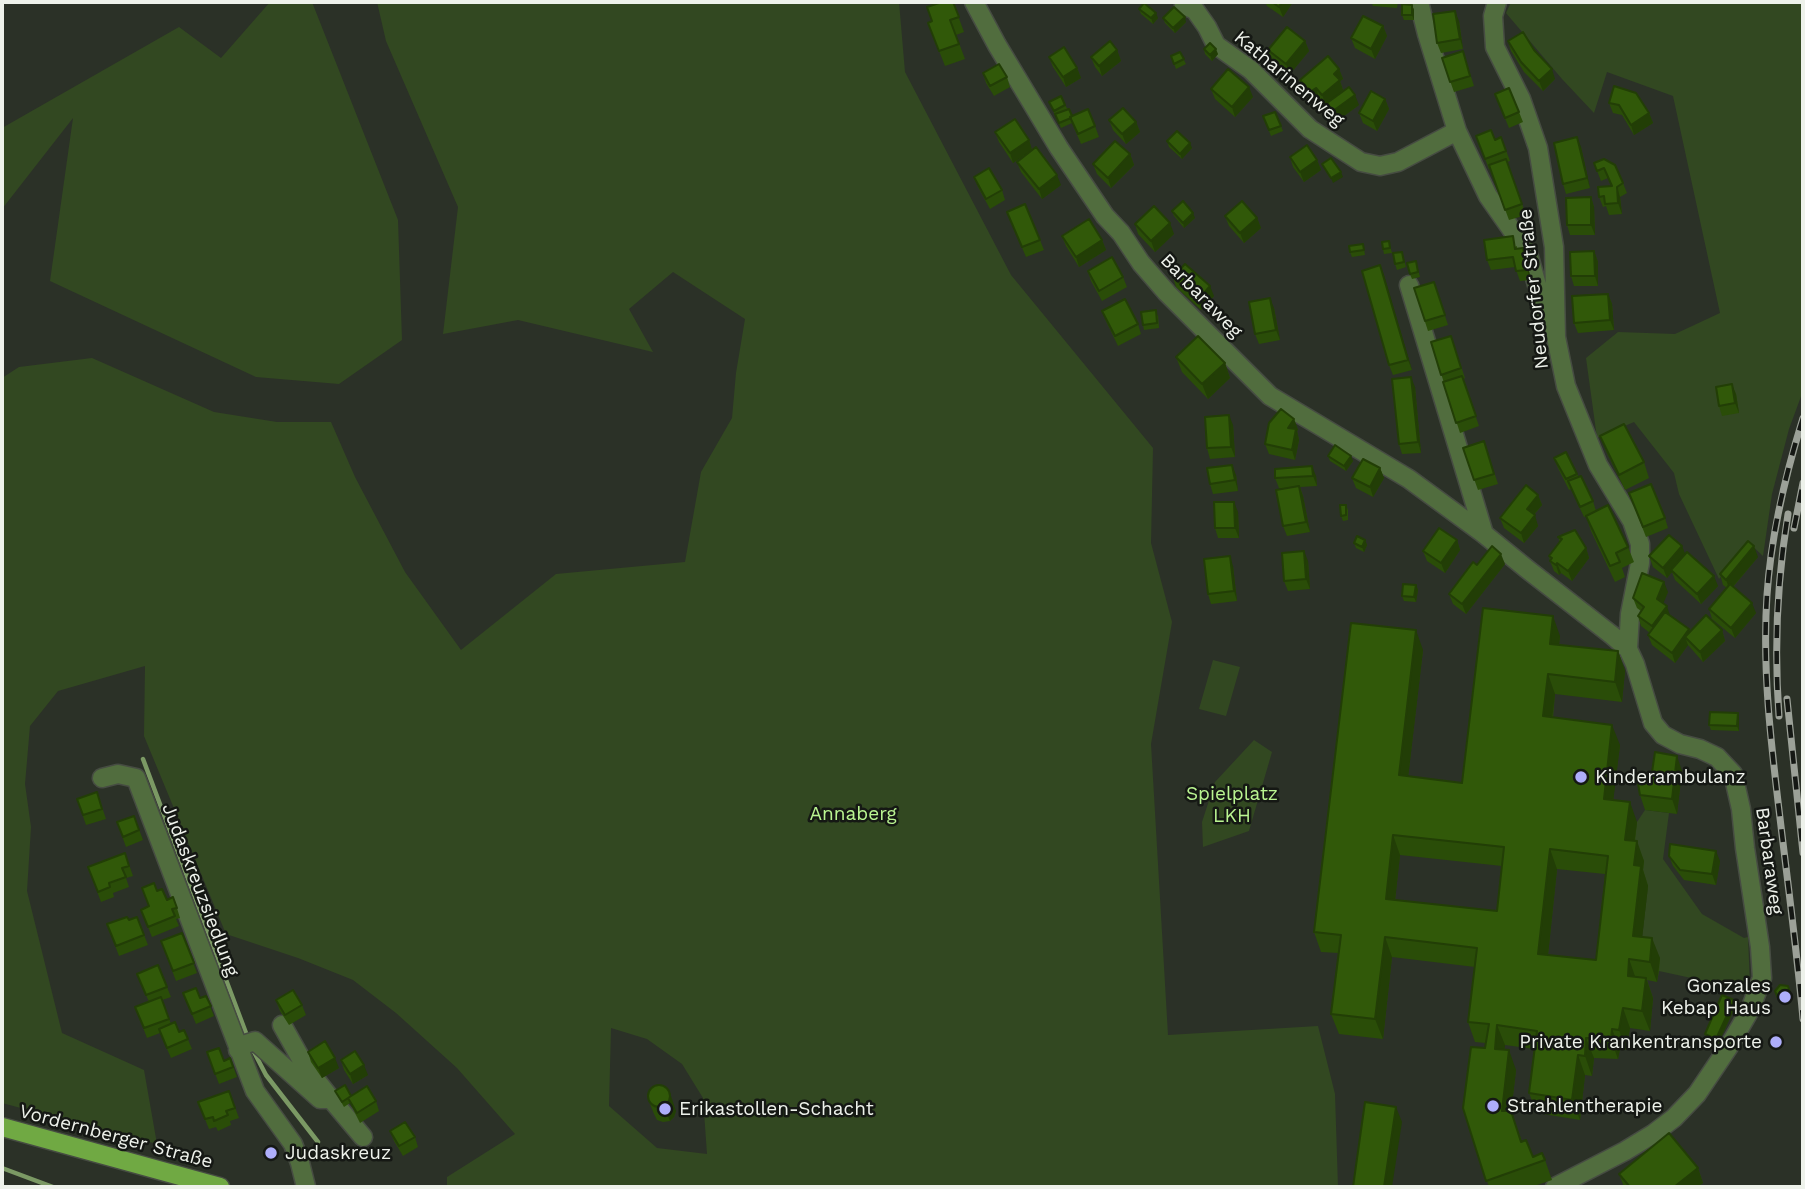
<!DOCTYPE html>
<meta charset="utf-8">
<style>
body{margin:0}
#map{position:relative;width:1805px;height:1189px;overflow:hidden;background:#2b3127;font-family:"Work Sans",sans-serif}
canvas{display:block}
.frame{position:absolute;inset:0;border:4px solid #eef2eb;pointer-events:none}
</style>
<div id="map">
<canvas width="1805" height="1189"></canvas>
<div class="frame"></div>
</div>
<script>
const g = document.querySelector('canvas').getContext('2d');
g.lineJoin = 'round';
function fillPath(path, color) { g.fillStyle = color; g.fill(path, 'evenodd'); }
function strokePath(path, color, width, dash) { g.strokeStyle = color; g.lineWidth = width; g.lineCap = dash ? 'butt' : 'round'; g.setLineDash(dash || []); g.stroke(path); }
function label(font, color, halo, rows, align = 'center') {
  g.font = font + ' "Work Sans",sans-serif'; g.lineWidth = 5; g.setLineDash([]); g.textBaseline = 'middle'; g.strokeStyle = halo; g.fillStyle = color; for (const [text, x, y, turn = 0] of rows) {
    g.save(); g.translate(x, y); g.rotate((+turn || 0) * Math.PI / 180); g.textAlign = isNaN(turn) ? turn : align; if (halo) g.strokeText(text, 0, 0); g.fillText(text, 0, 0); g.restore();
  }
}
fillPath(new Path2D(`
 M270 2H312L398 220 402 340 339 384 256 377 50 281 73 118 2 209V128L179 27 221 58Z
 M377 2H899L905 72 1011 275 1153 448 1151 543 1172 622 1151 744 1168 1035 1318 1026 1335 1094 1338 1187H447V1177L515 1134 457 1068 396 1013 353 980 298 958 226 934 144 736 145 666 58 691 30 726 25 784 31 827 27 891 62 1033 144 1070 157 1144 2 1103V378L19 367 92 358 214 412 277 422H331L355 477 405 572 461 650 556 574 685 562 701 472 732 418 736 373 745 319 673 272 629 309 653 352 518 320 443 334 458 207 386 41ZM611 1028 647 1039 682 1064 703 1098 707 1154 657 1148 609 1106Z
 M1511 2H1803V391L1789 429 1772 494 1763 556 1748 542 1719 579 1679 494 1674 473 1634 422 1597 438 1586 358 1618 332 1675 334 1720 313 1673 96 1607 72 1594 113 1562 79 1506 13Z
 M1213 660 1240 667 1226 716 1199 709Z
 M1254 740 1272 752 1249 831 1203 847 1202 822 1215 782Z
 M1645 810 1669 813 1663 859 1702 914 1744 938 1748 937 1750 985 1728 986 1659 971V958L1640 956 1648 886 1632 860 1637 822Z`), '#324821');
strokePath(new Path2D(`
 M143 759 246 1033
 M254 1052 266 1075 318 1142
 M2 1168 53 1187`), '#7b9964', 4.5);
const street = new Path2D(`
 M974 2 997 45 1059 148 1105 216 1121 233 1141 263 1167 293 1270 396 1409 479 1484 534 1527 569 1613 636 1628 649 1635 664 1653 723 1663 735 1680 744 1700 749 1717 757 1733 774 1741 809 1745 848 1760 947 1762 978 1750 1010 1728 1048 1697 1094 1674 1118 1653 1134 1625 1151 1555 1187
 M1419 2 1427 34 1457 131 1488 196 1528 253 1542 303 1552 326
 M1497 2 1493 16 1495 47 1521 99 1538 148 1554 247 1556 337 1566 386 1598 465 1632 521 1640 544V563L1630 614 1628 649
 M1184 5 1195 10 1207 27 1216 45 1251 70 1310 129 1361 162 1380 166 1398 162 1457 131
 M1409 285 1484 534
 M102 778 118 774 136 778 255 1091 293 1144 300 1163 306 1187
 M282 1025 305 1066 331 1099
 M238 1050 243 1045 255 1041 320 1099H331L363 1137`);
const primary = new Path2D(`
 M2 1127 220 1187`);
strokePath(street, '#464c42', 21);
strokePath(primary, '#464c42', 21);
strokePath(street, '#516d3e', 18);
strokePath(primary, '#70a943', 18);
const rail = new Path2D(`
 M1803 418C1785 476 1771 534 1767 595 1762 669 1771 744 1780 818 1788 885 1797 952 1803 1019
 M1794 528 1803 483
 M1787 699 1803 853
 M1779 716C1774 648 1777 581 1788 514`);
strokePath(rail, '#9ca198', 7);
strokePath(rail, '#151814', 4.5, [13]);
fillPath(new Path2D(`
 M937 2H953L964 32 956 35 965 59 945 66 928 23 932 21 938 3Z
 M1265 2H1293L1283 17 1267 6Z
 M1371 2H1398L1397 8 1373 6Z
 M1412 5 1414 10V20H1404L1402 15Z
 M1139 9 1158 18 1153 24 1141 14Z
 M1163 18 1186 22 1175 33 1165 23Z
 M1459 21 1463 49 1441 53 1437 43Z
 M1383 26 1387 36 1375 59 1355 48 1351 38Z
 M1305 41 1309 51 1290 74 1272 61 1268 50Z
 M1508 41 1534 50 1555 79 1543 91 1524 72 1511 51Z
 M1204 49 1218 54 1212 61 1205 54Z
 M1117 50 1121 61 1102 76 1095 67 1091 57Z
 M1463 51 1474 86 1454 92 1442 58Z
 M1180 52 1186 64 1176 69 1171 56Z
 M1049 57 1077 68 1081 78 1066 87 1053 67Z
 M1339 69 1343 79 1340 81 1343 90 1336 96 1359 105 1337 121 1331 113 1327 104 1326 105 1319 98 1314 102 1303 90 1300 80Z
 M983 73 1007 77 1010 87 994 96 986 83Z
 M1211 89 1253 97 1235 117 1215 99Z
 M1495 94 1519 112 1523 122 1509 128Z
 M1385 99 1389 109 1377 131 1363 123 1359 113Z
 M1049 102 1065 105 1072 116 1095 126 1099 137 1081 144 1072 123 1061 128Z
 M1609 103 1649 113 1653 123 1634 135 1622 115 1613 113Z
 M1275 112 1283 131 1271 136 1263 116Z
 M1109 120 1136 122 1140 132 1126 144 1113 130Z
 M995 132 1029 140 1032 150 1013 163 999 142Z
 M1476 136 1495 140 1501 137 1510 161 1507 162 1526 215 1509 220 1490 169H1489Z
 M1167 141 1192 148 1182 159 1169 147Z
 M1581 147 1590 188 1566 194 1563 184Z
 M1130 154 1134 165 1111 188 1097 174 1093 164Z
 M1290 157 1317 160 1321 170 1304 182 1293 167Z
 M1604 159 1623 183 1627 193 1620 197 1622 214 1609 215 1606 206 1603 207 1599 197 1611 186 1608 178 1601 181 1594 163Z
 M1017 162 1061 185 1042 199 1021 172Z
 M974 177 1002 190 1005 200 990 209 978 187Z
 M1591 197 1594 207 1595 235H1570L1567 225Z
 M1172 211 1195 218 1184 228 1174 216Z
 M1007 212 1040 240 1044 250 1026 257Z
 M1225 216 1257 218 1261 228 1244 243 1229 226Z
 M1135 224 1174 234 1155 252 1138 234Z
 M1062 236 1102 240 1106 250 1079 267 1066 246Z
 M1389 241 1392 253 1384 254 1383 249Z
 M1363 244 1365 255 1352 257 1350 252Z
 M1517 246V249L1526 258 1531 280 1520 281 1515 267 1491 270 1487 260Z
 M1594 251 1598 262V286H1574L1571 276Z
 M1402 252 1406 267 1397 270 1395 264Z
 M1416 261 1420 277 1412 279 1410 274Z
 M1380 265 1412 370 1393 375 1389 365Z
 M1088 271 1123 277 1127 287 1102 301 1091 281Z
 M1173 277 1214 296 1201 310 1176 287Z
 M1434 282 1448 325 1428 331 1414 288Z
 M1608 294 1612 304 1614 330 1578 333 1574 323Z
 M1274 308 1280 340 1259 344 1255 334Z
 M1102 311 1138 324 1141 334 1118 346 1106 321Z
 M1158 315 1159 328 1144 330 1143 325Z
 M1451 336 1465 378 1463 379 1479 426 1460 433 1431 342Z
 M1176 357 1225 363 1230 378 1208 399 1182 372Z
 M1415 387 1421 453 1402 454 1399 444Z
 M1736 394 1739 413 1722 416 1719 406Z
 M1294 419 1298 430 1297 431 1299 440 1295 460 1269 454 1265 444Z
 M1233 425 1235 457 1210 459 1207 448Z
 M1600 436 1644 462 1649 478 1625 490 1606 451Z
 M1484 441 1498 484 1478 490 1463 448Z
 M1328 456 1353 461 1346 471 1330 461Z
 M1554 458 1577 474 1593 501 1596 511 1628 547 1634 562 1622 568 1625 577 1615 582 1591 531 1586 516 1584 517 1571 489 1569 490 1558 468Z
 M1380 468 1384 478 1373 497 1356 488 1352 478Z
 M1275 469 1316 476 1317 486 1300 487 1303 496 1310 532 1287 536 1283 526 1289 488H1279L1275 478Z
 M1236 475 1238 491 1213 494 1210 484Z
 M1629 493 1665 518 1668 528 1646 537Z
 M1538 495 1542 505 1534 515 1538 526 1524 543 1504 528 1500 518Z
 M1346 505 1348 510V520L1343 521 1341 516Z
 M1238 512 1239 538H1218L1215 528Z
 M1558 537 1586 548 1589 558 1572 581 1561 573 1559 575 1554 571 1550 561 1549 556 1560 542Z
 M1365 540 1367 545 1364 552 1356 548 1354 543Z
 M1457 540 1460 550 1445 573 1427 561 1423 551Z
 M1685 554 1718 586 1701 604 1675 580 1672 572 1667 578 1653 567 1649 556Z
 M1758 557 1733 587 1756 613 1735 638 1712 619 1709 609 1727 588 1723 585 1720 574Z
 M1308 561 1310 589 1288 591 1284 581Z
 M1505 564 1466 614 1453 604 1449 594 1477 565Z
 M1233 566 1237 601 1211 604 1208 594Z
 M1416 585 1418 590 1416 602 1404 601 1402 596Z
 M1668 592 1663 603 1670 615 1689 629 1690 632 1722 630 1725 641 1703 662 1688 645 1675 663 1652 645 1648 635 1650 633 1641 626 1638 616 1641 611 1637 608 1633 598Z
 M1560 636 1559 645 1618 651 1625 671 1622 702 1555 694 1553 718 1620 745 1613 800 1637 822 1635 841 1644 861 1643 870 1648 886 1642 937 1660 958 1659 971 1657 982 1647 980 1653 998 1650 1031 1630 1028 1626 1050 1620 1049 1618 1059 1594 1058 1592 1076 1585 1075 1580 1120 1537 1113 1529 1093 1535 1049 1505 1045 1504 1050 1516 1070 1511 1113 1522 1141 1533 1157 1545 1160 1552 1180 1531 1187H1489L1463 1108 1485 1048 1486 1043 1475 1042 1468 1022 1475 967 1392 957 1383 1039 1339 1034 1331 1014 1339 953 1321 952 1314 932 1423 650 1408 777 1462 783ZM1400 855 1502 866 1497 911 1395 900ZM1557 869 1605 874 1596 960 1548 955Z
 M1739 718V731L1711 730 1709 725Z
 M1682 771 1677 814 1645 810 1640 795 1651 779Z
 M97 792 106 819 86 825 77 799Z
 M134 816 143 840 126 847 117 822Z
 M125 853 133 876 126 878 129 887 113 893 114 897 101 902 88 867Z
 M1669 856 1720 861 1716 885 1684 880 1673 866Z
 M157 891 177 908 180 918 176 919 179 926 152 937 141 910 149 907Z
 M137 917 148 945 119 956 107 924Z
 M182 933 197 973 176 981 161 941Z
 M158 965 171 997 162 1000 171 1024 179 1032 184 1030 192 1049 171 1058 160 1033 147 1038 135 1007 149 1002 137 974Z
 M1775 991 1792 998 1787 1004 1780 1003Z
 M183 993 200 998 206 996 214 1016 196 1024Z
 M276 1000 302 1005 306 1015 289 1025 280 1011Z
 M1736 1005 1718 1044 1707 1039 1705 1034Z
 M207 1052 224 1061 230 1058 237 1077 219 1084Z
 M308 1052 339 1068 322 1078 311 1062Z
 M341 1060 368 1075 353 1084 344 1070Z
 M229 1091 239 1118 230 1121 231 1125 218 1131 216 1127 209 1129 198 1102Z
 M335 1091 376 1101 379 1111 360 1123 350 1103 344 1107Z
 M648 1099 676 1111 674 1117 670 1121 663 1122 657 1120 654 1114Z
 M390 1131 415 1137 418 1147 403 1156 394 1141Z
 M1698 1168 1703 1183 1697 1187H1624L1619 1174Z`), '#2a4d08');
fillPath(new Path2D(`
 M1282 2H1293L1283 17 1279 7Z
 M1412 5 1414 10V20L1412 15Z
 M1455 11 1459 21 1463 49 1460 39Z
 M1156 13 1158 18 1153 24 1151 18Z
 M1185 17 1186 22 1175 33 1173 28Z
 M1383 26 1387 36 1375 59 1371 49Z
 M1305 41 1309 51 1290 74 1286 64Z
 M1216 49 1218 54 1212 61 1210 55Z
 M1117 50 1121 61 1102 76 1099 66Z
 M1077 68 1081 78 1066 87 1063 77Z
 M1339 69 1343 79 1340 81 1343 90 1326 105 1322 95 1334 74Z
 M1552 69 1555 79 1543 91 1539 81Z
 M1249 87 1253 97 1235 117 1232 107Z
 M1316 88 1319 98 1314 102 1310 92Z
 M1355 95 1359 105 1337 121 1333 111Z
 M1385 99 1389 109 1377 131 1373 121Z
 M1649 113 1653 123 1634 135 1631 125Z
 M1136 122 1140 132 1126 144 1122 134Z
 M1577 137 1581 147 1590 188 1587 178Z
 M1029 140 1032 150 1013 163 1010 153Z
 M1190 143 1192 148 1182 159 1180 154Z
 M1130 154 1134 165 1111 188 1108 178Z
 M1317 160 1321 170 1304 182 1300 172Z
 M1341 172 1343 177 1333 183 1331 178Z
 M1057 175 1061 185 1042 199 1039 189Z
 M1617 187 1620 197 1622 214 1618 203Z
 M1591 197 1594 207 1595 235 1591 225Z
 M1193 213 1195 218 1184 228 1183 223Z
 M1257 218 1261 228 1244 243 1240 233Z
 M1170 223 1174 234 1155 252 1151 241Z
 M1102 240 1106 250 1079 267 1076 257Z
 M1523 248 1526 258 1531 280 1527 270Z
 M1594 251 1598 262V286L1595 276Z
 M1380 265 1384 275 1412 370 1408 360Z
 M1210 286 1214 296 1201 310 1198 300Z
 M1608 294 1612 304 1614 330 1610 320Z
 M1270 298 1274 308 1280 340 1276 330Z
 M1225 363 1230 378 1208 399 1202 384Z
 M1411 377 1415 387 1421 453 1418 442Z
 M1732 384 1736 394 1739 413 1735 403Z
 M1229 415 1233 425 1235 457 1231 447Z
 M1294 419 1298 430 1297 431 1299 440 1295 460 1292 450 1288 428Z
 M1351 456 1353 461 1346 471 1344 466Z
 M1232 465 1236 475 1238 491 1235 480Z
 M1312 466 1316 476 1317 486 1313 476Z
 M1380 468 1384 478 1373 497 1370 487Z
 M1299 486 1303 496 1310 532 1306 522Z
 M1538 495 1542 505 1530 519 1527 509Z
 M1234 502 1238 512 1239 538 1235 528Z
 M1535 515 1538 526 1524 543 1521 533Z
 M1365 540 1367 545 1364 552 1362 547Z
 M1457 540 1460 550 1445 573 1441 563Z
 M1682 546 1686 556 1671 570 1672 572 1667 578 1663 568Z
 M1754 546 1758 557 1730 590 1726 580Z
 M1586 548 1589 558 1572 581 1568 571Z
 M1304 551 1308 561 1310 589 1306 579Z
 M1501 554 1505 564 1466 614 1462 604Z
 M1230 556 1233 566 1237 601 1234 591Z
 M1557 563 1561 573 1559 575 1556 565Z
 M1714 576 1718 586 1701 604 1697 594Z
 M1664 582 1668 592 1661 609 1657 599Z
 M1416 585 1418 590 1416 602 1414 597Z
 M1752 603 1756 613 1735 638 1731 628Z
 M1667 606 1670 616 1655 636 1652 626Z
 M1553 616 1560 636 1557 664 1550 644Z
 M1689 629 1692 639 1685 637 1688 645 1675 663 1672 653Z
 M1416 630 1423 650 1406 795 1399 775Z
 M1722 630 1725 641 1703 662 1700 652Z
 M1618 651 1625 671 1622 702 1615 682Z
 M1548 674 1555 694 1550 736 1543 716Z
 M1738 713 1739 718V731L1737 726Z
 M1612 725 1620 745 1611 819 1604 799Z
 M1677 756 1682 771 1677 814 1672 799Z
 M1630 802 1637 822 1632 860 1625 840Z
 M1393 835 1400 855 1393 919 1386 899Z
 M1637 841 1644 861 1643 870 1648 886 1640 956 1633 936 1634 865Z
 M1550 849 1557 869 1546 974 1538 954Z
 M1716 851 1720 861 1716 885 1712 874Z
 M1385 937 1392 957 1383 1039 1375 1019Z
 M1652 938 1660 958 1657 982 1650 962Z
 M1629 959 1636 979 1628 976Z
 M1646 978 1653 998 1650 1031 1642 1011Z
 M1790 993 1792 998 1787 1004 1785 999Z
 M1734 1000 1736 1005 1718 1044 1716 1039Z
 M1623 1008 1630 1028 1626 1050 1619 1030Z
 M1497 1025 1505 1045 1502 1069 1495 1049Z
 M1612 1029 1620 1049 1618 1059 1611 1039Z
 M1586 1038 1594 1058 1592 1076 1585 1056Z
 M1509 1050 1516 1070 1511 1113 1528 1162 1502 1111Z
 M1578 1055 1585 1075 1580 1120 1572 1100Z
 M335 1058 339 1068 322 1078 318 1068Z
 M364 1065 368 1075 353 1084 350 1074Z
 M669 1090 676 1111 674 1117 670 1121 664 1106Z
 M1396 1107 1402 1122 1392 1187H1384Z
 M1698 1168 1703 1183 1697 1187H1674Z`), '#223e06');
const building = new Path2D(`
 M942 2H953L959 17 950 20 959 44 939 51 928 23 932 21 927 7Z
 M1272 2H1282L1279 7Z
 M1144 3 1156 13 1151 18 1139 9Z
 M1402 4 1412 5V15H1402Z
 M1174 7 1185 17 1173 28 1163 18Z
 M1455 11 1460 39 1437 43 1433 14Z
 M1363 16 1383 26 1371 49 1351 38Z
 M1287 27 1305 41 1286 64 1268 50Z
 M1523 32 1534 50 1552 69 1539 81 1521 62 1508 41Z
 M1110 41 1117 50 1099 66 1091 57Z
 M1210 43 1216 49 1210 55 1204 49Z
 M1064 47 1077 68 1063 77 1049 57Z
 M1463 51 1470 76 1450 82 1442 58Z
 M1180 52 1184 59 1174 64 1171 56Z
 M1328 56 1339 69 1334 74 1340 80 1322 95 1316 88 1310 92 1300 80Z
 M999 64 1007 77 990 86 983 73Z
 M1228 69 1249 87 1232 107 1211 89Z
 M1614 86 1636 93 1649 113 1631 125 1619 105 1609 103Z
 M1349 87 1355 95 1333 111 1327 103Z
 M1509 88 1519 112 1505 118 1495 94Z
 M1371 91 1385 99 1373 121 1359 113Z
 M1061 96 1065 105 1054 111 1049 102Z
 M1123 108 1136 122 1122 134 1109 120Z
 M1069 109 1072 116 1070 117 1071 118 1059 123 1055 114Z
 M1088 109 1095 126 1078 134 1070 117Z
 M1275 112 1281 126 1269 130 1263 116Z
 M1015 119 1029 140 1010 153 995 132Z
 M1491 130 1495 140 1501 137 1506 151 1485 159 1476 136Z
 M1177 131 1190 143 1180 154 1167 141Z
 M1577 137 1587 178 1563 184 1554 143Z
 M1115 141 1130 154 1108 178 1093 164Z
 M1307 145 1317 160 1300 172 1290 157Z
 M1036 147 1057 175 1039 189 1017 162Z
 M1331 158 1341 172 1331 178 1322 164Z
 M1506 159 1522 204 1505 210 1489 165Z
 M1604 159 1615 165 1623 183 1617 187 1618 203 1605 204 1604 196 1599 197 1598 187 1612 186 1604 168 1597 171 1594 163Z
 M989 168 1002 190 986 199 974 177Z
 M1591 197V225H1567L1566 198Z
 M1183 201 1193 213 1183 223 1172 211Z
 M1242 201 1257 218 1240 233 1225 216Z
 M1025 204 1040 240 1022 247 1007 212Z
 M1154 206 1170 223 1151 241 1135 224Z
 M1089 219 1102 240 1076 257 1062 236Z
 M1513 236 1515 249 1523 248 1527 270 1516 271 1513 257 1487 260 1484 240Z
 M1389 241 1390 248 1383 249 1382 242Z
 M1363 244 1364 250 1350 252 1349 246Z
 M1594 251 1595 276H1571L1570 252Z
 M1402 252 1404 262 1395 264 1393 253Z
 M1112 257 1123 277 1099 291 1088 271Z
 M1416 261 1418 272 1410 274 1407 263Z
 M1185 264 1210 286 1198 300 1173 277Z
 M1380 265 1408 360 1389 365 1362 271Z
 M1434 282 1445 315 1425 321 1414 288Z
 M1608 294 1610 320 1574 323 1572 296Z
 M1270 298 1276 330 1255 334 1249 302Z
 M1125 299 1138 324 1115 336 1102 311Z
 M1156 310 1157 323 1143 325 1141 312Z
 M1198 336 1225 363 1202 384 1176 357Z
 M1451 336 1461 368 1441 375 1431 342Z
 M1462 376 1476 416 1456 423 1443 382Z
 M1411 377 1418 442 1399 444 1392 379Z
 M1732 384 1735 403 1719 406 1716 387Z
 M1281 409 1294 419 1288 428 1296 429 1292 450 1265 444 1269 423Z
 M1229 415 1231 447 1207 448 1205 417Z
 M1624 424 1644 462 1619 475 1600 436Z
 M1484 441 1494 474 1474 480 1463 448Z
 M1335 445 1351 456 1344 466 1328 456Z
 M1566 452 1577 474 1566 479 1554 458Z
 M1363 459 1380 468 1370 487 1352 478Z
 M1232 465 1235 480 1210 484 1207 468Z
 M1312 466 1313 476 1275 478V469Z
 M1581 476 1593 501 1580 507 1568 481Z
 M1651 484 1665 518 1643 527 1629 493Z
 M1526 485 1538 495 1527 509 1535 515 1521 533 1500 518Z
 M1299 486 1306 522 1283 526 1276 490Z
 M1214 502H1234L1235 528H1215Z
 M1340 505H1346V515L1341 516Z
 M1608 505 1628 547 1616 553 1620 562 1610 566 1586 516Z
 M1439 528 1457 540 1441 563 1423 551Z
 M1575 530 1586 548 1568 571 1557 563 1556 565 1550 561 1552 558 1549 556 1562 539 1558 537Z
 M1669 535 1682 546 1663 568 1649 556Z
 M1357 536 1365 540 1362 547 1354 543Z
 M1748 541 1754 546 1726 580 1720 574Z
 M1492 546 1501 554 1462 604 1449 594 1473 562 1477 565Z
 M1304 551 1306 579 1284 581 1282 553Z
 M1687 552 1714 576 1697 594 1671 570Z
 M1230 556 1234 591 1208 594 1204 559Z
 M1642 573 1664 582 1657 599 1667 606 1652 626 1638 616 1644 607 1633 598Z
 M1403 584 1416 585 1414 597 1402 596Z
 M1730 584 1752 603 1731 628 1709 609Z
 M1483 608 1553 616 1550 644 1618 651 1615 682 1548 674 1543 716 1612 725 1604 799 1630 802 1625 840 1637 841 1634 865 1641 866 1633 936 1652 938 1650 962 1629 959 1628 976 1646 978 1642 1011 1623 1008 1619 1030 1612 1029 1611 1039 1586 1038 1585 1056 1578 1055 1572 1100 1529 1093 1537 1031 1497 1025 1495 1049 1509 1050 1502 1111H1511L1521 1142 1526 1140 1533 1157 1542 1153 1545 1160 1486 1181 1463 1108 1471 1047 1485 1048 1489 1024 1468 1022 1477 948 1385 937 1375 1019 1331 1014 1341 935 1314 932 1351 623 1416 630 1399 775 1462 783ZM1393 835 1504 847 1497 911 1386 899ZM1550 849 1608 856 1596 960 1538 954Z
 M1665 612 1689 629 1672 653 1648 635Z
 M1706 615 1722 630 1700 652 1685 637Z
 M1710 712 1738 713 1737 726 1709 725Z
 M1655 752 1677 756 1672 799 1640 795 1637 778 1651 779Z
 M97 792 102 809 83 815 77 799Z
 M134 816 139 830 123 837 117 822Z
 M1670 844 1716 851 1712 874 1680 870 1669 856Z
 M125 853 129 866 122 868 126 877 109 883 110 887 98 892 88 867Z
 M154 883 157 891 162 889 167 900 173 897 177 908 172 909 175 916 148 927 141 910 149 906 142 888Z
 M127 917 129 920 137 917 144 935 116 946 107 924Z
 M182 933 194 963 173 971 161 941Z
 M158 965 167 987 146 995 137 974Z
 M1780 985 1788 986 1790 993 1785 999 1778 998 1775 991Z
 M196 988 200 998 206 996 211 1006 192 1014 183 993Z
 M293 990 302 1005 285 1015 276 1000Z
 M1722 995 1734 1000 1716 1039 1705 1034Z
 M161 997 169 1019 144 1028 135 1007Z
 M175 1022 179 1032 184 1030 188 1039 167 1048 159 1029Z
 M325 1041 335 1058 318 1068 308 1052Z
 M219 1048 224 1061 230 1058 233 1067 215 1074 207 1052Z
 M355 1051 364 1065 350 1074 341 1060Z
 M648 1096a11 11 0 1 1 22 0a11 11 0 1 1-22 0Z
 M345 1085 351 1096 342 1102 335 1091Z
 M367 1086 376 1101 357 1113 348 1098Z
 M229 1091 235 1108 226 1111 228 1115 214 1121 213 1117 205 1119 198 1102Z
 M1365 1102 1396 1107 1384 1187H1353Z
 M405 1122 415 1137 399 1146 390 1131Z
 M1669 1133 1698 1168 1674 1187H1630L1619 1174Z`);
fillPath(building, '#315909');
strokePath(building, '#223e06', 2);
for (const [x, y, r, color] of [
 [1581,777,7,"#aeaefb"],
 [1785,997,7,"#aeaefb"],
 [1776,1042,7,"#aeaefb"],
 [1493,1106,7,"#aeaefb"],
 [665,1109,7,"#aeaefb"],
 [271,1153,7,"#aeaefb"]
]) { const dot = new Path2D(); dot.arc(x, y, r, 0, 2 * Math.PI); g.fillStyle = color; g.fill(dot); strokePath(dot, '#151814', 2.5); }
label('19px', '#eef2eb', '#151814', [
 ["Katharinenweg",1289,79,40],
 ["Neudorfer Straße",1534,289,-96],
 ["Barbaraweg",1201,296,46],
 ["Barbaraweg",1769,861,82],
 ["Judaskreuzsiedlung",200,890,69],
 ["Vordernberger Straße",116,1137,15]
]);
label('19px', '#eef2eb', '#151814', [
 ["Kinderambulanz",1595,777],
 ["Gonzales",1771,986,"right"],
 ["Kebap Haus",1771,1008,"right"],
 ["Private Krankentransporte",1762,1042,"right"],
 ["Strahlentherapie",1507,1106],
 ["Erikastollen-Schacht",679,1109],
 ["Judaskreuz",285,1153]
], 'left');
label('19px', '#baf591', '#151814', [
 ["Spielplatz",1232,794],
 ["LKH",1232,816],
 ["Annaberg",853,814]
]);
</script>
